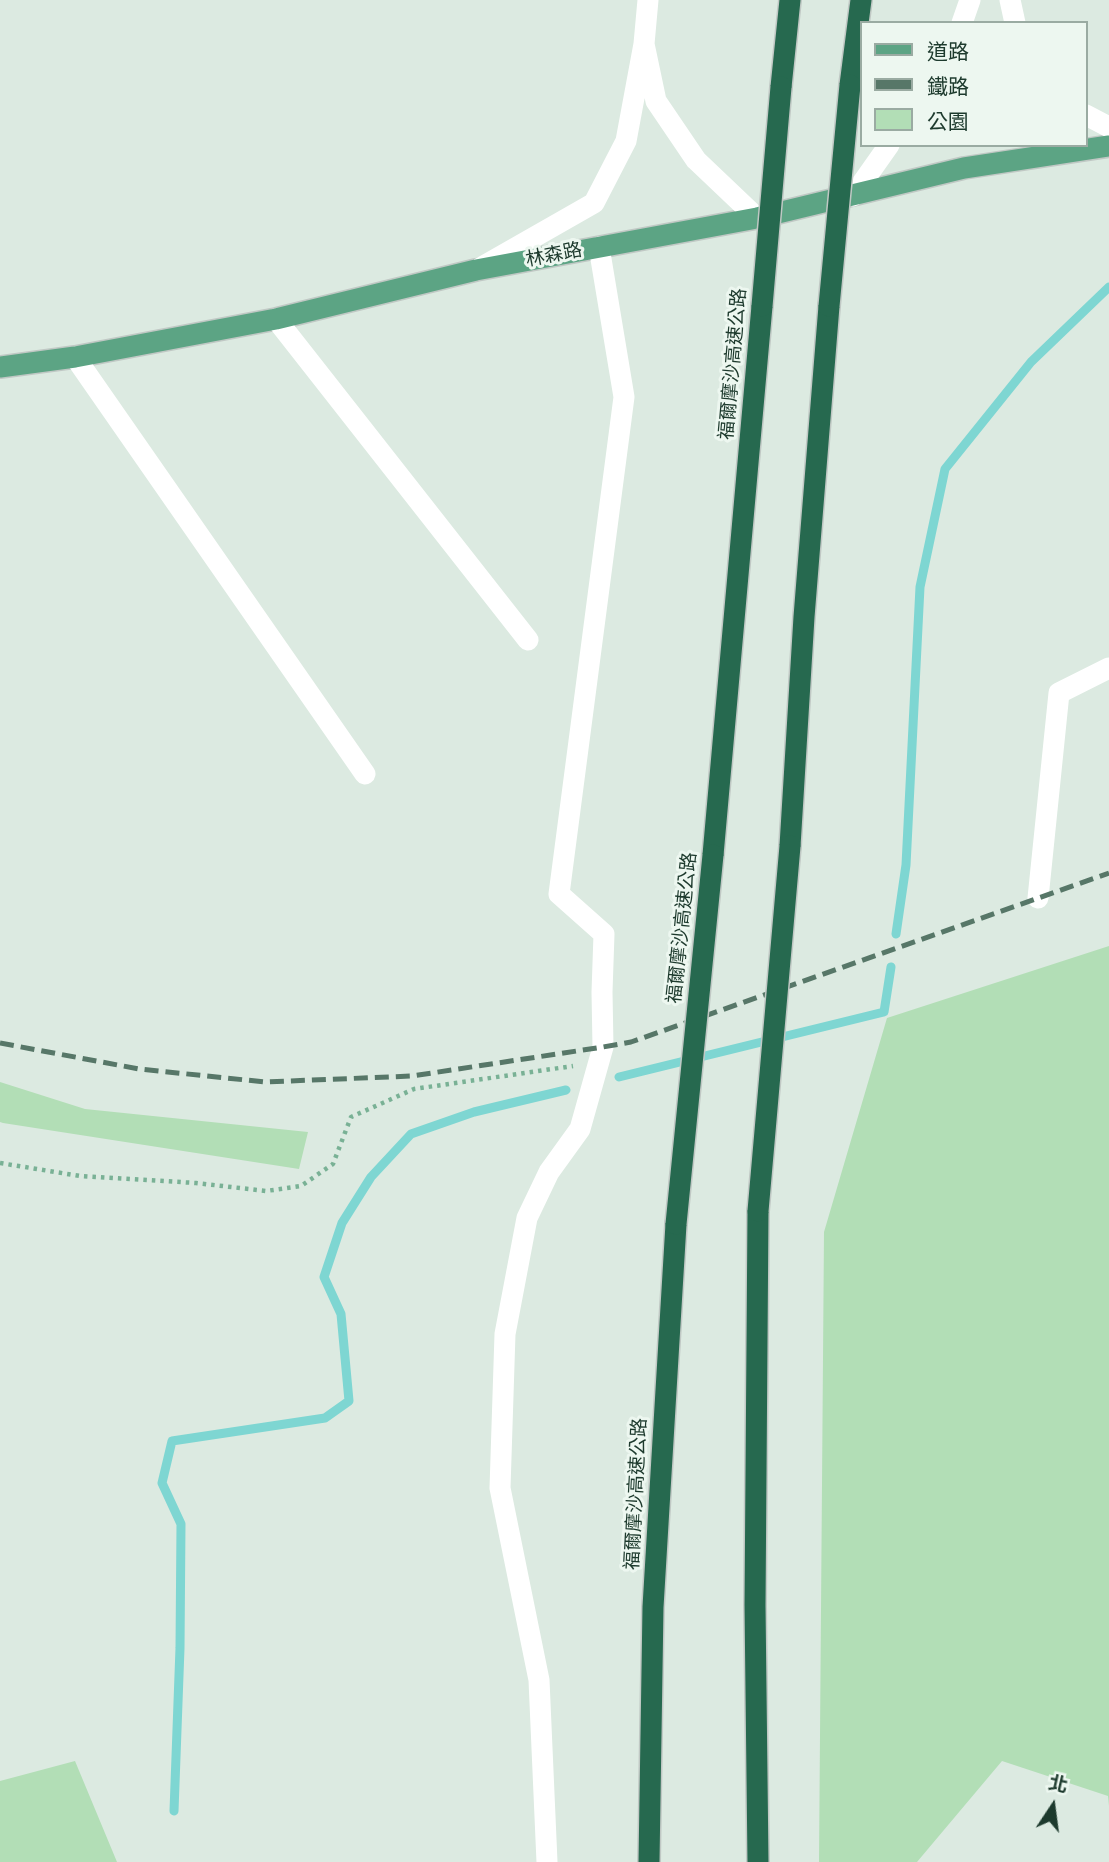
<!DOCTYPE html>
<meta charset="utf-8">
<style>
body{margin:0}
#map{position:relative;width:1109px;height:1862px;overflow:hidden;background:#dceae1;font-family:"Sofia Sans Condensed","Noto Sans TC",sans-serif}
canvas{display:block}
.legend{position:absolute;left:860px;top:21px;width:228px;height:126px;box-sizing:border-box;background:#edf7f0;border:2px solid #9aaba2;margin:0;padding:9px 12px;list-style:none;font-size:21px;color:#1d3a2d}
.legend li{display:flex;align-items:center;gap:14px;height:35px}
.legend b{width:35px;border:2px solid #9aaba2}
.north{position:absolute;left:1018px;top:1771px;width:70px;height:70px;-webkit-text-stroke:5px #edf7f0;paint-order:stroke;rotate:13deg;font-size:19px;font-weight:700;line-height:28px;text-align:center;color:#1d3a2d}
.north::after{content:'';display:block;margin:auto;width:24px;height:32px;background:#1d3a2d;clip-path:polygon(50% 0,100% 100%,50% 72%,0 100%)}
</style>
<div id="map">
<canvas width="1109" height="1862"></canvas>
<ul class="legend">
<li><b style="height:9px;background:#5ca484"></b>道路</li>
<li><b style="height:9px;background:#577768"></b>鐵路</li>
<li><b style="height:19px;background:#b2deb6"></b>公園</li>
</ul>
<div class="north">北</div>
</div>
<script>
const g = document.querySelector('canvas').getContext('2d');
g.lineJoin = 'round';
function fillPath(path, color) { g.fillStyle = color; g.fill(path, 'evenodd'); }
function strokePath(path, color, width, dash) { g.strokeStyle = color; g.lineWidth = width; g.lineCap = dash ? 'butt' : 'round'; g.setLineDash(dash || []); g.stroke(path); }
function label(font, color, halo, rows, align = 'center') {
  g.font = font + ' "Sofia Sans Condensed","Noto Sans TC",sans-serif'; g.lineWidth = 6; g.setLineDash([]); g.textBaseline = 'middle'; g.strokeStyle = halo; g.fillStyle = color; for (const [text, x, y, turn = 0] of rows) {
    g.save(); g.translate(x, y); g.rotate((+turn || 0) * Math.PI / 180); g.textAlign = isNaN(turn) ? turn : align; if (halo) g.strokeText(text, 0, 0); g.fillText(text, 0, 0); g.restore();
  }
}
fillPath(new Path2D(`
 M1109 946V1806L1108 1796 1002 1761 917 1862H819L824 1232 887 1018Z
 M0 1082 85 1109 308 1132 299 1169 3 1123 0 1122Z
 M75 1761 117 1862H0V1781Z`), '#b2deb6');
strokePath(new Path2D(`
 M896 934 906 865 920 587 945 469 1031 362 1109 287
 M619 1077 884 1012 891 967
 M174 1811 180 1648 181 1524 162 1483 172 1441 325 1418 349 1401 341 1314 324 1277 342 1223 371 1177 411 1134 474 1112 566 1090`), '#7ed6d2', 9);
const major = new Path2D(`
 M0 367 75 357 276 319 476 270 757 218 964 168 1109 146`);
const highway = new Path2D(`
 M850 85 861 0
 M781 87 790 0
 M790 846 804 617 829 306
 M713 855 762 306
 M649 1862 653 1607 676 1224
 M758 1862 755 1605 758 1211`);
strokePath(major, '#c0c8c4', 24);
strokePath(highway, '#c0c8c4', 24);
strokePath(new Path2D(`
 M0 1163 80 1176 196 1183 266 1191 301 1186 333 1164 351 1117 414 1089 573 1066`), '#79b195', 4.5, [3.5, 5]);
strokePath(new Path2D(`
 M648 0 644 44 656 101 696 160 757 218
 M1010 0 1015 23
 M962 23 970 0
 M1086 115 1109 127
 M853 196 889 145
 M480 268 594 203 626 141 644 44
 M276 319 528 640
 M75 357 365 774
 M1038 898 1059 693 1109 668
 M547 1862 539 1680 500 1488 505 1334 527 1218 549 1172 580 1129 603 1047 602 992 604 934 559 894 624 397 599 247`), '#fff', 21);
strokePath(major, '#5ca484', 21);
strokePath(highway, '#26694f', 21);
strokePath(new Path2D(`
 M0 1043 139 1069 265 1082 412 1076 603 1047 631 1042 1109 873`), '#577768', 5, [14, 7]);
const highwayBridge = new Path2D(`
 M762 306 781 87
 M829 306 850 85
 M758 1211 790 846
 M676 1224 713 855`);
strokePath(highwayBridge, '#c0c8c4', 24, []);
strokePath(highwayBridge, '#26694f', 21);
label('19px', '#1d3a2d', '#edf7f0', [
 ["林森路",554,256,-11],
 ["福爾摩沙高速公路",734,364,-85],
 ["福爾摩沙高速公路",683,928,-84],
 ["福爾摩沙高速公路",637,1494,-87]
]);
</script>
